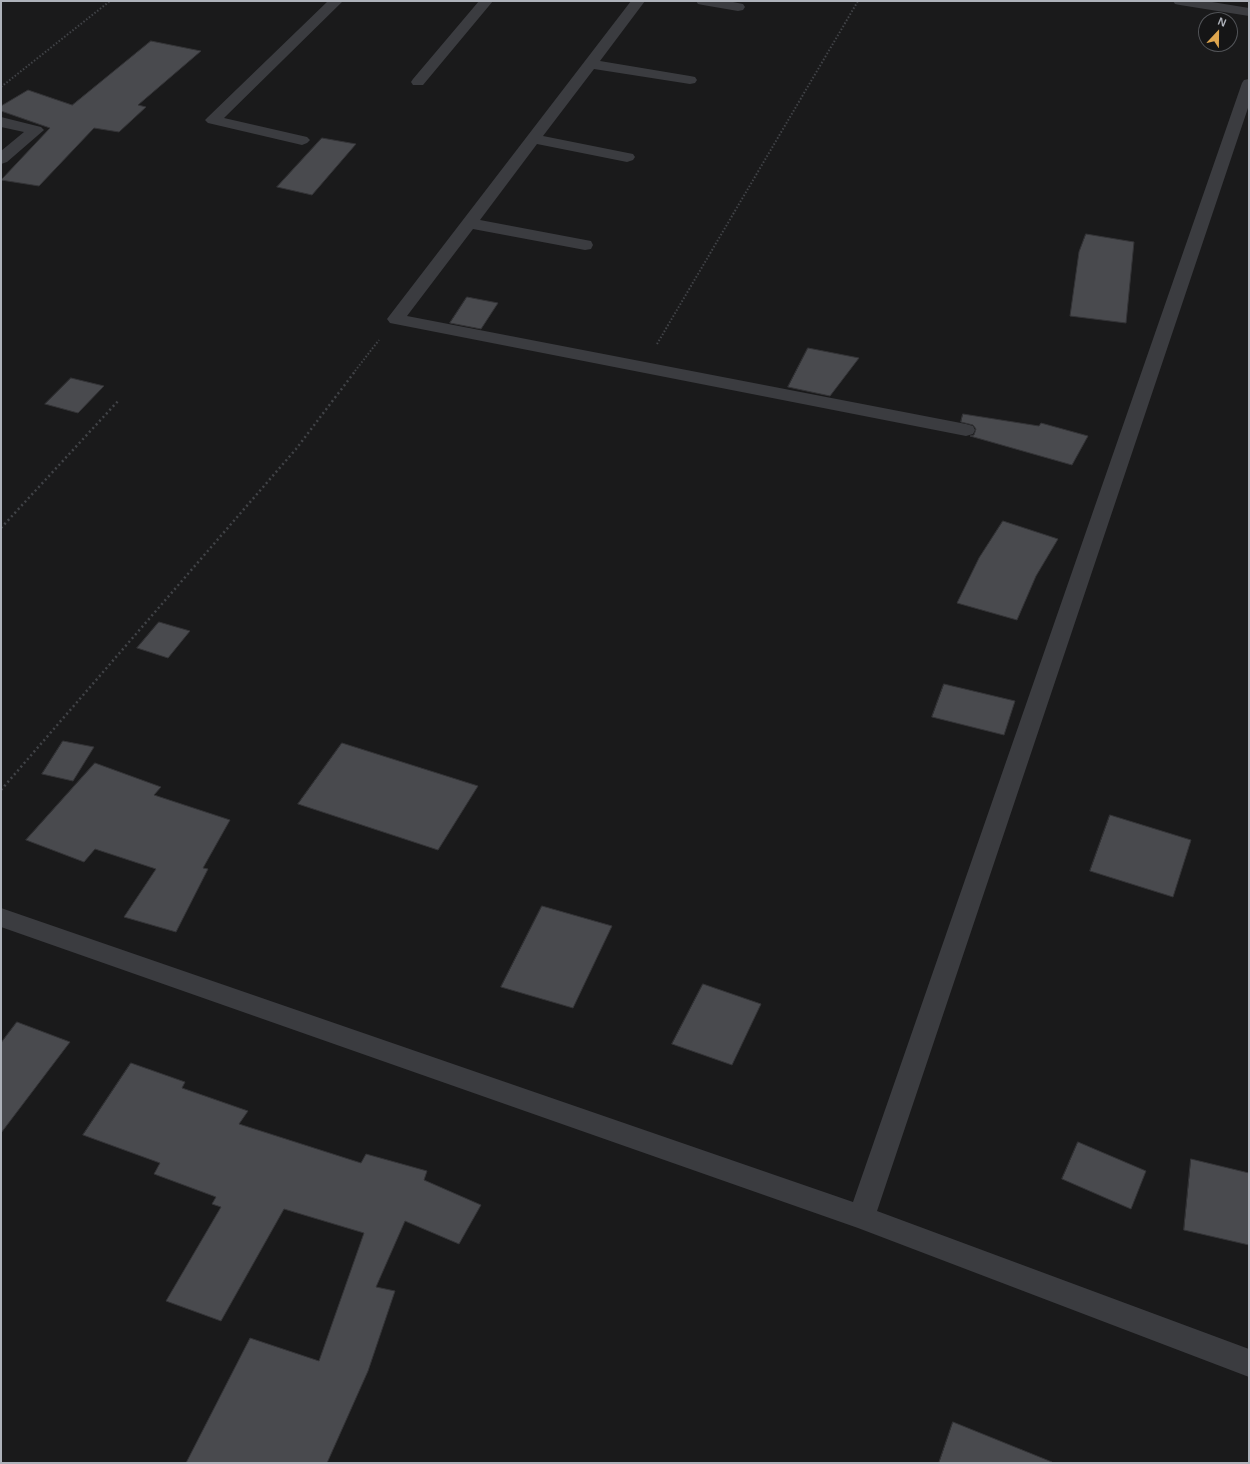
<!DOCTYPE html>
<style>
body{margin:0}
#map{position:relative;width:1250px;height:1464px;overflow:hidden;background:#1a1a1b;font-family:Helvetica,sans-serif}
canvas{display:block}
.frame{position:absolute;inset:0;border:2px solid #aeb2ba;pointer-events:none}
.north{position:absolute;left:1198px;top:12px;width:40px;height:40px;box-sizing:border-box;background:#151516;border:1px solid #525458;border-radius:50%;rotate:22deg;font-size:11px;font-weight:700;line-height:16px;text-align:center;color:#aeb2ba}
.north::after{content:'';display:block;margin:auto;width:14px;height:18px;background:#dfa64e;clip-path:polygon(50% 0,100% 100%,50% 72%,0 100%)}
</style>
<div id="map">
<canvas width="1250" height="1464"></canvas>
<div class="frame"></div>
<div class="north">N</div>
</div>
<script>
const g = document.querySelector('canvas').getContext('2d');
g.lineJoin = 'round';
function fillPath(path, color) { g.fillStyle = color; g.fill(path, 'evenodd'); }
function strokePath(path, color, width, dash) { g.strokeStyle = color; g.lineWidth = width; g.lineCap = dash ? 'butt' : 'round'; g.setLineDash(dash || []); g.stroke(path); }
const building = new Path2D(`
 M151 41 201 51 138 105 146 107 119 132 94 128 39 186 1 180 50 128 1 111V106L28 90 72 105Z
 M322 138 356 144 312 195 277 187Z
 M1086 234 1134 242 1126 323 1070 316 1079 252Z
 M467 297 498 303 481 329 450 323Z
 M808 348 859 358 830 396 788 387Z
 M71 378 104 386 78 413 45 404Z
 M963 414 1039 426 1041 423 1088 436 1072 465 970 436 974 435 976 429 973 425 961 422Z
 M1003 521 1058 539 1036 576 1017 620 957 603 979 558Z
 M159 622 190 631 168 658 137 648Z
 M944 684 1015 701 1004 735 932 717Z
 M63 741 94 747 73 781 42 774Z
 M342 743 478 786 438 850 298 804Z
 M95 763 161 787 154 795 230 820 203 868 208 869 176 932 124 917 156 869 95 849 84 862 26 840Z
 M1110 815 1191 840 1173 897 1090 871Z
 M542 906 612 926 573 1008 501 987Z
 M703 984 761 1004 732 1065 672 1044Z
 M17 1022 70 1042 1 1133V1043Z
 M131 1063 185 1082 182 1088 248 1111 239 1124 361 1163 366 1154 427 1171 424 1180 481 1205 459 1244 405 1221 376 1287 395 1291 368 1371 327 1463H186L250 1338 319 1361 364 1233 284 1209 221 1321 166 1301 221 1207 212 1204 216 1197 154 1174 160 1163 83 1135Z
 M1078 1142 1146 1171 1131 1209 1062 1179Z
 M1191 1159 1249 1173V1245L1184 1230Z
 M953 1422 1052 1462 1051 1463H939Z`);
fillPath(building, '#494a4e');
strokePath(building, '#343437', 1);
strokePath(new Path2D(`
 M1 87 110 1
 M657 344 858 1
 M355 371 379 340`), '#414347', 2, [1.5, 2]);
strokePath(new Path2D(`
 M1 528 119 400
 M1 790 296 449 356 370`), '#414347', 2.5, [2, 3]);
fillPath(new Path2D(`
 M328 1H343L224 118 307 137 310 140 307 143 302 145 208 123 205 120 208 117Z
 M479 1H493L423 85H413L411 82 413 79Z
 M631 1H645L600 61 690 76 695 77 697 80 695 83 690 84 594 69 543 136 633 154 635 157 633 160 627 162 537 144 480 220 591 241 593 245 591 249 585 250 473 229 407 316 966 424 973 426 975 430 973 434 966 436 390 323 387 319 390 315Z
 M696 1H728L743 4 745 7 743 10 738 11 703 5 698 4Z
 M1173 1H1206L1249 8V16L1180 5 1175 4Z
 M1249 79V105L877 1211 1249 1349V1377L858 1228 1 927V908L853 1202 1242 83 1244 80Z
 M1 117 41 127 44 130 7 162 1 164V151L24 132 1 127Z`), '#3b3c40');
</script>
